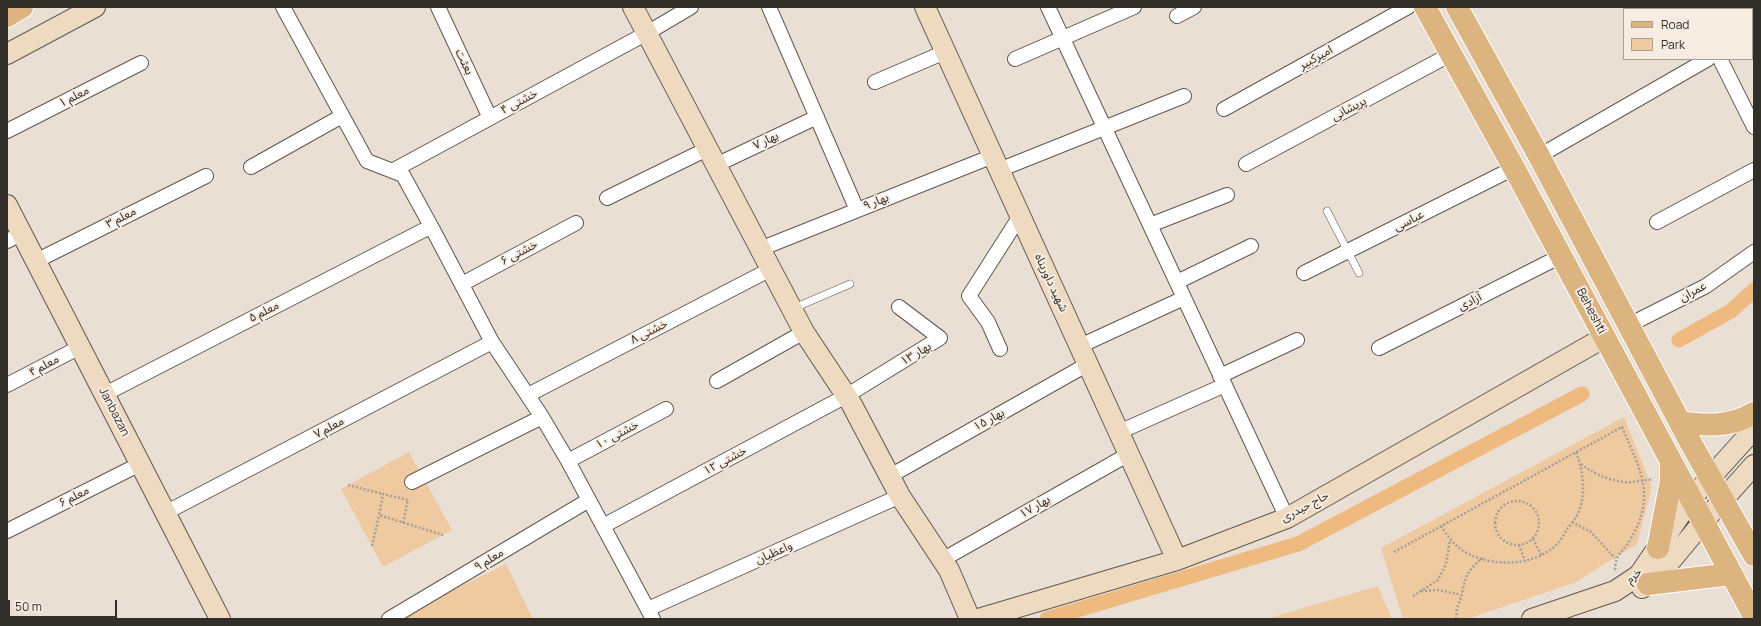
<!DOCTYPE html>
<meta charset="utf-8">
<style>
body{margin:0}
#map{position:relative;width:1761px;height:626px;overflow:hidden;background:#e9dfd4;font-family:Manrope,sans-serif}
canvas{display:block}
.frame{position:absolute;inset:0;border:8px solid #322e2a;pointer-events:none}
.legend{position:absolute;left:1623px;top:8px;width:130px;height:52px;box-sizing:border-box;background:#f7ece1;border:1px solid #a8a098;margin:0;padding:5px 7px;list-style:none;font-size:12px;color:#322e2a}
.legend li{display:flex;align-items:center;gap:8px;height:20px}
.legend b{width:20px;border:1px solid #a8a098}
.scale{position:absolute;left:8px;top:600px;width:109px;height:18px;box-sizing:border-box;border:2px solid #322e2a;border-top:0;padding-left:5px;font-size:12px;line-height:14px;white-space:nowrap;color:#322e2a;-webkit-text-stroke:3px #f7ece1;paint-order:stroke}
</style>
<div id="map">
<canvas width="1761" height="626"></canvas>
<div class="frame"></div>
<ul class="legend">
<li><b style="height:5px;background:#dcb480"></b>Road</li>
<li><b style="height:11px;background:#efcaa0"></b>Park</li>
</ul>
<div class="scale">50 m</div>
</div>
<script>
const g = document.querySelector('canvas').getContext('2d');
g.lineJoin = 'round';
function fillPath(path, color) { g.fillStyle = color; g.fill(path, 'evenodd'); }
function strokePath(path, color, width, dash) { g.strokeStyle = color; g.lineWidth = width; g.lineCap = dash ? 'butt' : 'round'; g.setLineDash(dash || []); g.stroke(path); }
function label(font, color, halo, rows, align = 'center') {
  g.font = font + ' Manrope,"Noto Sans Arabic",sans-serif'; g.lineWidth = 4; g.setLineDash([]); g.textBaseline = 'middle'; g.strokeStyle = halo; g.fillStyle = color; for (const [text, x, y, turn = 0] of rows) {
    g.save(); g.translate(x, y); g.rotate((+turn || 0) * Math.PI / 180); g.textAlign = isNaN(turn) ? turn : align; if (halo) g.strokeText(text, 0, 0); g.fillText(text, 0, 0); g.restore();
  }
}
fillPath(new Path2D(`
 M1624 417 1652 487 1637 544 1574 583 1467 619H1403L1381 548Z
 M409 452 452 530 383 567 341 489Z
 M506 564 533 619H394Z
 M1378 586 1392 619H1266Z`), '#efcaa0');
strokePath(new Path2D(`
 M1679 340 1731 311 1754 290
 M1047 619 1298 544 1582 394`), '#eeba7f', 15);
const lane = new Path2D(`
 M1327 211 1359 273
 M794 308 850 284`);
const street = new Path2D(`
 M438 7 490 118
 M769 7 857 210
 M1048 7 1287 518
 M1177 16 1194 7
 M1752 34 1754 33
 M1015 59 1134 7
 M1720 59 1754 127
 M875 82 945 52
 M1224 109 1408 7
 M7 131 141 63
 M1539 156 1708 59
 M1246 164 1451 54
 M716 165 817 117
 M251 167 342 116
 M999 170 1184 96
 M392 171 647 33 691 7
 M607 198 707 149
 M1657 222 1754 170
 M1150 225 1227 195
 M7 241 23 233
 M760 249 993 156
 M36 261 206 176
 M1304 273 1514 168
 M1177 282 1251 246
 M462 284 576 223
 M1629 325 1706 286 1754 252
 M1080 346 1184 298
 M1379 348 1561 256
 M1000 349 988 322 969 296 1020 216
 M1220 376 1297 340
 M717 381 804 332
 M7 385 80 347
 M105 394 424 230 432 228 403 175 367 161 283 7
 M528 395 771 269
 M542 417 568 461 653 619
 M1119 432 1225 385
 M568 461 666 409
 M890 476 1088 364
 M412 482 542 417 492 342 432 228
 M165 513 492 342
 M603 526 846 396 940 338 899 307
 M7 531 140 464
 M942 560 1129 454
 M648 609 900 496
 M389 619 589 500`);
const secondary = new Path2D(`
 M633 7 804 332 851 403 900 496 949 570 970 619
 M925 7 1177 560
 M7 54 95 7
 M7 205 220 619
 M1642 588 1658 576 1703 522 1754 465
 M978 619 1177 560 1287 518 1605 337
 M1532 619 1615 591 1639 575 1691 499 1754 429`);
const primary = new Path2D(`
 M1425 7 1514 168 1754 616
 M1457 7 1539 156 1693 447 1754 555
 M7 16 22 7
 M1680 422C1706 426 1731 427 1754 413
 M1658 548 1671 481V463
 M1648 584 1731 574`);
strokePath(lane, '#60574d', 8);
strokePath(street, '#60574d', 16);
strokePath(secondary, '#60574d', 22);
strokePath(primary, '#fff', 24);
strokePath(new Path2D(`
 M1581 464C1594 474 1608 480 1625 482 1634 483 1644 479 1653 480
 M348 485 383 494
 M1495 523a22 22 0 1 1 44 0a22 22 0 1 1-44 0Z
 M1572 522 1591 532 1615 558
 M403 523 408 500 383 494 379 515 443 535
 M1441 526C1448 537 1457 549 1469 554 1495 567 1533 566 1555 546 1560 542 1564 535 1567 529 1571 524 1577 517 1579 511 1586 493 1583 469 1576 452
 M1533 539 1542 556
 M1519 545 1525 561
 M372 546 379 515
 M1394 552 1622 427C1640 470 1657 495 1630 540 1621 555 1615 553 1615 572
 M1421 591 1438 590 1462 595C1464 578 1469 568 1483 558
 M1413 596 1438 580 1446 564 1450 540
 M1456 619 1457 608 1462 595`), '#a69e96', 2.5, [2, 2]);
strokePath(lane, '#fff', 7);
strokePath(street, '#fff', 14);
strokePath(secondary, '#eddac0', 20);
strokePath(primary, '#dcb480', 22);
label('12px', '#322e2a', '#f7ece1', [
 ["امیرکبیر",1316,58,-29],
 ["بعثت",464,62,65],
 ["معلم ۱",74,97,-27],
 ["خشتی ۴",519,102,-28],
 ["پریشانی",1349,109,-28],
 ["بهار ۷",766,141,-26],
 ["بهار ۹",876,202,-22],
 ["معلم ۳",121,218,-27],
 ["عباسی",1409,221,-27],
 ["خشتی ۶",519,253,-28],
 ["شهید داورپناه",1051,283,65],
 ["عمران",1693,292,-28],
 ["آزادی",1470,302,-27],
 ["Beheshti",1591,311,62],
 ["معلم ۵",264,312,-27],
 ["خشتی ۸",649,332,-27],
 ["بهار ۱۳",916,354,-31],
 ["معلم ۴",44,366,-28],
 ["Janbazan",114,412,63],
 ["بهار ۱۵",989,420,-29],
 ["معلم ۷",329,428,-28],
 ["خشتی ۱۰",617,435,-28],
 ["خشتی ۱۲",725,461,-28],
 ["معلم ۶",74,497,-27],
 ["بهار ۱۷",1035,507,-30],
 ["حاج حیدری",1305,507,-28],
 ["واعظیان",774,553,-24],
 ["معلم ۹",489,560,-31],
 ["خرم",1634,576,-42]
]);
</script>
